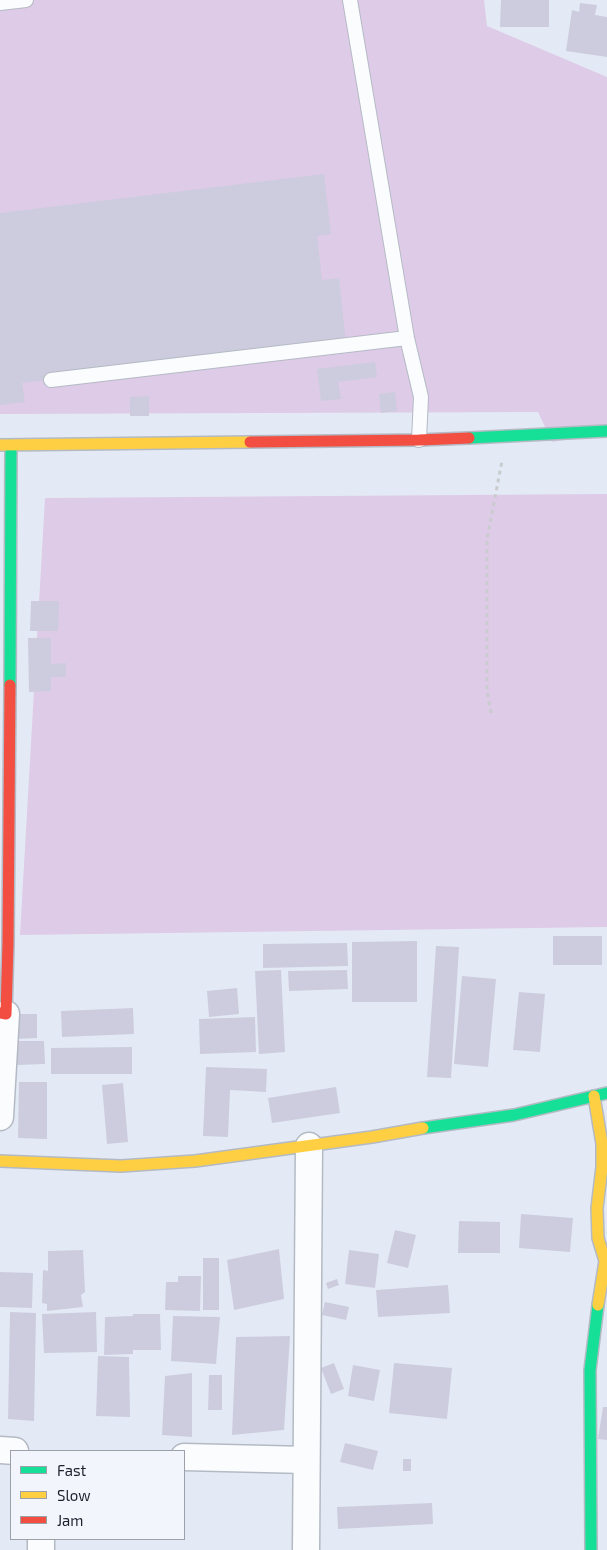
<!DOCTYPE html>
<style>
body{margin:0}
#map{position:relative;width:607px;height:1550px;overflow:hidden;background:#e4eaf5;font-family:"Exo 2",sans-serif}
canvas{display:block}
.legend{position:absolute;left:10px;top:1450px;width:175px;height:90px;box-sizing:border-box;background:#f2f5fb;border:1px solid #9ca1a9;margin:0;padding:6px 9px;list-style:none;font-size:15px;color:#1c222d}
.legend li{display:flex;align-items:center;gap:10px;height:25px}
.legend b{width:25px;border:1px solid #9ca1a9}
</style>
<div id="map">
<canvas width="607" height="1550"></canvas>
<ul class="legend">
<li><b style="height:6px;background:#16e098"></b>Fast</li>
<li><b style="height:6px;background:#ffcf43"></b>Slow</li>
<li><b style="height:6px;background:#f24e42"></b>Jam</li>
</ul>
</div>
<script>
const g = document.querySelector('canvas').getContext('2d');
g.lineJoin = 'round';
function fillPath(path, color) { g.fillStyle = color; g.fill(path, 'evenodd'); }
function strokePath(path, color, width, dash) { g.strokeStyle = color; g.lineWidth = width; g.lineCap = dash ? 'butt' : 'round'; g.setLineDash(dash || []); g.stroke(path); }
fillPath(new Path2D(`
 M0 0H484L487 26 607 77V433L552 442 538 412 0 414Z
 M607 494V927L20 935 45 498Z`), '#decbe7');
fillPath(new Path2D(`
 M501 0H549V27H500Z
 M580 3 597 5 595 15 607 17V57L566 51 572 10 579 12Z
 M324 174 331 234 317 236 322 280 339 278 346 344 22 383 25 402 0 405V213Z
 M375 362 377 377 338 382 341 399 321 401 317 369Z
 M395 392 397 411 381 413 379 394Z
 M149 396V416H130V397Z
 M31 601H59L58 631H30Z
 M28 638H51V664L66 663V677H51V691L29 692Z
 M553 936H602V965H553Z
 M417 941V1002H352V942Z
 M347 943 348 966 263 968V944Z
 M436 946 459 947 451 1078 427 1077Z
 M281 970 285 1052 259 1054 255 971Z
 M347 970 348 989 289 991 288 971Z
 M462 976 496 979 488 1067 454 1064Z
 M237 988 239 1014 209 1017 207 991Z
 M519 992 545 994 540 1052 513 1050Z
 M133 1008 134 1034 62 1037 61 1011Z
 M17 1014H37V1038L17 1039Z
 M255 1017 256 1052 200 1054 199 1019Z
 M15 1041H44L45 1064 16 1065Z
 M132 1047V1074H51V1048Z
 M206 1067 267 1069 266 1092 230 1090 228 1137 203 1136Z
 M19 1082H47V1139L18 1138Z
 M123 1083 128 1142 107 1144 102 1085Z
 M336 1087 340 1113 272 1123 268 1098Z
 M521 1214 573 1218 570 1252 519 1248Z
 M459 1221 500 1222V1253H458Z
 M395 1230 416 1235 408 1268 387 1263Z
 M279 1249 284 1299 234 1310 227 1260Z
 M83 1250 85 1292 81 1295 83 1307 47 1311V1304L42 1303 43 1270 48 1271V1251Z
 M349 1250 379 1254 375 1288 345 1284Z
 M203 1258H219V1310H203Z
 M0 1272 33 1273 32 1308 0 1307Z
 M178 1276H201L200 1311 165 1310 166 1282H178Z
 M337 1279 339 1285 328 1289 326 1283Z
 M448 1285 450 1313 378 1317 376 1290Z
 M325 1302 349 1307 346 1320 322 1315Z
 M10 1312 36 1313 34 1421 8 1419Z
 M96 1312 97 1352 44 1353 42 1314Z
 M133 1314H160L161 1350H133V1354L104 1355 105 1317 133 1316Z
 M173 1316 220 1317 216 1364 171 1361Z
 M290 1336 284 1430 232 1435 236 1337Z
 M98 1356 129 1357 130 1417 96 1416Z
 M334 1363 344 1389 331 1394 321 1368Z
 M394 1363 452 1368 447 1419 389 1413Z
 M353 1365 380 1370 374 1401 348 1396Z
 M192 1373V1437L162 1435 165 1376Z
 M209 1375H222V1410H208Z
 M603 1407H607V1440L598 1439Z
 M345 1443 378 1451 373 1470 340 1462Z
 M403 1459H411V1471H403Z
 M432 1503 433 1524 338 1529 337 1507Z`), '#ccccde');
const lane = new Path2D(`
 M350 0 407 338 421 397 419 440
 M0 3 26 0
 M51 380 407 338`);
const street = new Path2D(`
 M0 1117 6 1014
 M0 1450 15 1451
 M184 1457 306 1460
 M41 1550V1539
 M306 1550 309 1146`);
const fast = new Path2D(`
 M469 438 607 431
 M10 685 11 445
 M423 1128 514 1115 607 1093
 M591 1550 590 1370 598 1305`);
const slow = new Path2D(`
 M0 445 250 442
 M594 1096 602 1144V1167L597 1208 598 1238 605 1261 598 1305
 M0 1161 121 1166 195 1161 372 1137 423 1128`);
const jam = new Path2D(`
 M250 442 419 440 469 438
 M0 1013 6 1014 8 944 10 685`);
strokePath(lane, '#b4bac4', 16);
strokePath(street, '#b4bac4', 29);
strokePath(fast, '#b4bac4', 14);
strokePath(slow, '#b4bac4', 14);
strokePath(jam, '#b4bac4', 14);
strokePath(new Path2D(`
 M491 713 487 691V539L502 461`), '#c9cbcf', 3, [4, 4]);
strokePath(lane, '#fbfcfe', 14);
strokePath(street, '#fbfcfe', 26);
strokePath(fast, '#16e098', 11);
strokePath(slow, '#ffcf43', 11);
strokePath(jam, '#f24e42', 11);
</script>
